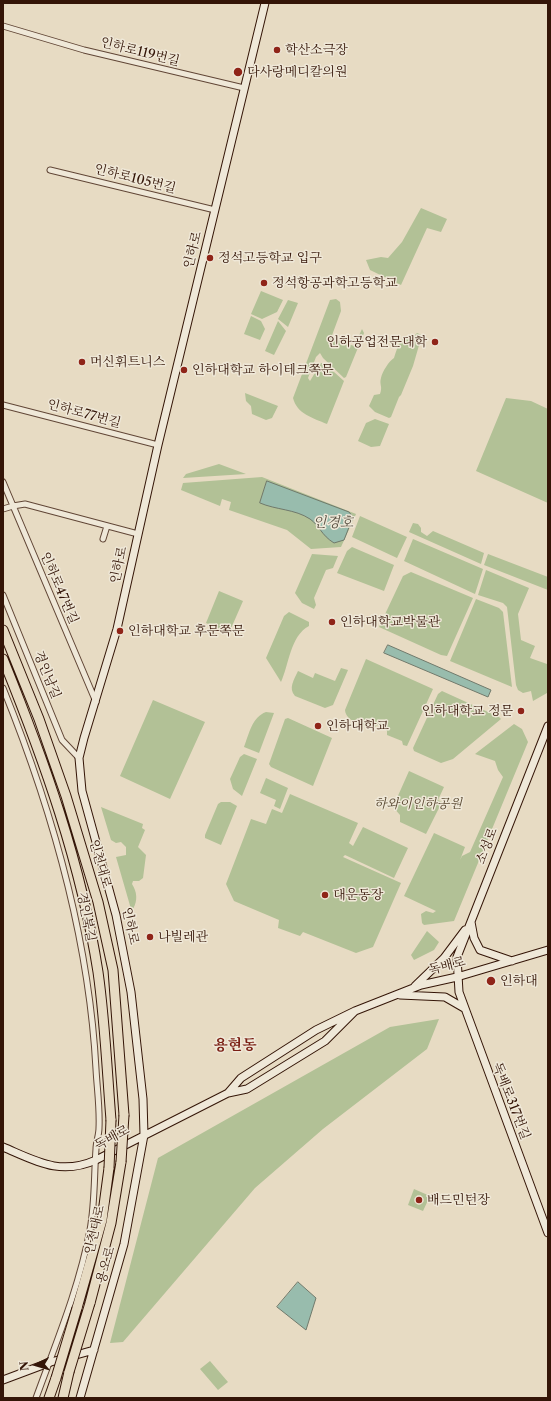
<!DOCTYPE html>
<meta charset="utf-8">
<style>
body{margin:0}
#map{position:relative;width:551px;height:1401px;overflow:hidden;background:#e7dbc3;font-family:"Libre Caslon Text",serif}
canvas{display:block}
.frame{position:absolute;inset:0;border:4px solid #341507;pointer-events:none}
.north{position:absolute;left:16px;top:1345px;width:40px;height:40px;-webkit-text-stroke:3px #efe8d8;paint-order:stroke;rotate:265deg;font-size:11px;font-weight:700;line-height:16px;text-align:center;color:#341507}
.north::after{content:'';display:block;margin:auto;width:14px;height:18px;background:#341507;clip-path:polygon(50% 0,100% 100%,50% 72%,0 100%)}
</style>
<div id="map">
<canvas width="551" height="1401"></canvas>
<div class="frame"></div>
<div class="north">N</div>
</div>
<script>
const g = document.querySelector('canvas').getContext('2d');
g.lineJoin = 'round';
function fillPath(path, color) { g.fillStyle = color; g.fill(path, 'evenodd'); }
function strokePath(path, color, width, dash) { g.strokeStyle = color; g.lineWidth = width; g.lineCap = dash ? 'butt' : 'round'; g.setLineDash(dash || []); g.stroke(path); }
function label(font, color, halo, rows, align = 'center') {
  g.font = font + ' "Libre Caslon Text","Noto Serif KR",serif'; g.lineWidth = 3; g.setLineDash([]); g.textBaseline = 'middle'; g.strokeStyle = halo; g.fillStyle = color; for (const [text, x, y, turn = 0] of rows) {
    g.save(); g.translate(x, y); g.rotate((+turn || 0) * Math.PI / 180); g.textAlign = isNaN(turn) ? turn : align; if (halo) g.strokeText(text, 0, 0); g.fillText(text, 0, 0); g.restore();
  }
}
fillPath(new Path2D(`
 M421 208 447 219 441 232 427 228 401 285 370 270 366 260 381 257 388 258 402 242Z
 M261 291 283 300 277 312 262 319 251 314Z
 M336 299 340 302 341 311 331 338 354 346 362 329 364 333 346 377 344 378 323 358 320 353 316 357 308 378 310 381 321 363H324L344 381 327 424C313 418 297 414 293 398L330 300Z
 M288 300 298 303 288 327 278 319Z
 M251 316 261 321 265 329 260 340 244 334Z
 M278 321 286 331 274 355 265 351Z
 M417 333 422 335 413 366 401 395 399 397 391 417 389 418 375 412 369 406 374 395 380 394C383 386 379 385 381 378 382 372 389 361 394 358 398 347 399 335 414 336Z
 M245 393 278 406 272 418 266 420 252 414 251 406 246 401Z
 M506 398 531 401 548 409V503L476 471Z
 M375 419 389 424 380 446 371 447 358 441 366 423Z
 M219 464 246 474 183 478 186 474Z
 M262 477 356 514 341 547 311 549 287 530 229 510 231 502 222 499 220 506 181 490 183 483Z
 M360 516 407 537 397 558 352 537Z
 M413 523 418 524 421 528V532L427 536 433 531 484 553 481 564 409 532Z
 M413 539 483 569 475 594 404 561Z
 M352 547 394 565 384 591 337 573 347 551Z
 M312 554 338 556 333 568 326 570 314 598 316 605 314 609 302 603 295 593Z
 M488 554 548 577V590L484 565Z
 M486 570 529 588 518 614 521 640 535 646 530 658 547 664 548 662V689L547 693 533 701 531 691 523 693 518 690 516 685 507 607 503 603 478 595Z
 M411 572 473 598 447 656 441 655 379 627 403 576Z
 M219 591 243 601 229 633 206 623Z
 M476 599 499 608 503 612 512 687 450 661Z
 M289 612 309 622V626C290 636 289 665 281 682L266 658 284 616Z
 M366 659 433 689 407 746 403 745 402 741 387 735V731L384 727 378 725 373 728C362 724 346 722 345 710Z
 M341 668 348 670 333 705 325 708 295 696C288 688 294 680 298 671L313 678 315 673 335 681Z
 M442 691 499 717 501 719 453 759 441 763 414 751 413 748 438 694Z
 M153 700 205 722 170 799 120 776Z
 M266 712 274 713 259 753 244 747C249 734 252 717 266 712Z
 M288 718 332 738 313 786 271 767 269 764 285 719Z
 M514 724 522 729 528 742 454 921 424 925 422 923 421 914 426 911 433 913 436 911 404 896 434 833 465 847 460 860 462 856 470 852 503 777 498 770 495 761 475 754Z
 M244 754 257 759 242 796 233 789 230 779 240 757Z
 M409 771 444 787 438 800 442 802 426 834 400 822V815L393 807Z
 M266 778 288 788 280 809 274 806 276 800 260 793Z
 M290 794 358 823 349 843 353 846 363 827 408 848 394 878 345 855 343 857 401 883 373 947 356 953 303 932 300 936 278 928 279 920 234 901 226 884 251 819 266 824 272 809 282 813Z
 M221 802H230L237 806 221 845 205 838V835L218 804Z
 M101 807 143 824 142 828 145 830 138 847 146 855 143 878 139 881H133L132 884C137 892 138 900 133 909H131L116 857 126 855V847L121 842 116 843 111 840Z
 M427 931 439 942 434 950 414 960 411 955Z
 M439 1019 427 1049 323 1129 255 1188 123 1342 110 1343 158 1158 390 1027Z
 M414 1189 430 1196 423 1211 408 1205Z
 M210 1361 228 1382 218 1390 200 1369Z`), '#b2c196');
const water = new Path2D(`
 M267 481 349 512 353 517 344 540 334 543C321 535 320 526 310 519 295 509 276 510 260 503Z
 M388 645 491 690 488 697 384 653Z
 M298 1282 316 1298 306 1330 277 1307Z`);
fillPath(water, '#98bcad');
strokePath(water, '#70796b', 1);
const street = new Path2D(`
 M3 26 84 50 244 88
 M50 170 215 210
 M3 405 158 445
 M3 482 96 702
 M3 509 13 506 25 504 138 534
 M103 539 107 526
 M3 595 62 740 79 758
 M3 688C52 809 89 938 96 1069 97 1088 100 1108 99 1128 99 1135 96 1142 96 1149 94 1176 95 1203 90 1230 79 1288 56 1343 36 1398`);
const secondary = new Path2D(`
 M548 726 457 957 459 992 548 1233
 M471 922 474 938 480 950 512 961
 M415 986 444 958 465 930
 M400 995 445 997 464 1008
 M355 1011 325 1041 247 1089 228 1093 241 1078 316 1030 355 1011 421 985 457 977 548 950
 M3 1147C36 1161 60 1176 96 1160L228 1093
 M3 1380 51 1362 94 1350
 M80 1398 124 1244 144 1135 143 1099 131 992 116 915 82 791 79 758 84 738 117 629 158 445 265 3`);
const highway = new Path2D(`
 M3 630 39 719 66 796 98 902 113 970 124 1115
 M3 659C44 760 81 863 98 972 105 1021 107 1071 111 1120
 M90 1303 111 1223 121 1162
 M77 1308 102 1220 109 1168
 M49 1398 56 1378
 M63 1398 69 1372`);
strokePath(street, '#614636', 7);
strokePath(secondary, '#341507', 9);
strokePath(highway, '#341507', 11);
strokePath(street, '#efe8d8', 5);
strokePath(secondary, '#efe8d8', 7);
strokePath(highway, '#e7dbc3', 9);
const highwayBridge = new Path2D(`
 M121 1162 124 1115
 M109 1168 111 1120
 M69 1372 90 1303
 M56 1378 77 1308`);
strokePath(highwayBridge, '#341507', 11, []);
strokePath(highwayBridge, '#e7dbc3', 9);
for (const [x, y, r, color] of [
 [277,50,4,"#8f2418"],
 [238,72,5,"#8f2418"],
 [210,258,4,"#8f2418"],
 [264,283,4,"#8f2418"],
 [435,342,4,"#8f2418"],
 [82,362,4,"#8f2418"],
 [184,370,4,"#8f2418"],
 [332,622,4,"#8f2418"],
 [120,631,4,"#8f2418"],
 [521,711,4,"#8f2418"],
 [318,726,4,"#8f2418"],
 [325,895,4,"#8f2418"],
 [150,937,4,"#8f2418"],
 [491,981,5,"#8f2418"],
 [419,1200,4,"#8f2418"]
]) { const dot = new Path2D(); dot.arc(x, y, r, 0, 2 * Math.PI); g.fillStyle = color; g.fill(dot); strokePath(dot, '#efe8d8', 1.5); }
label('13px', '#341507', '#efe8d8', [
 ["학산소극장",285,50],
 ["다사랑메디칼의원",247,72],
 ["정석고등학교 입구",218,258],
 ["정석항공과학고등학교",272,283],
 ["인하공업전문대학",427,342,"right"],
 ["머신휘트니스",90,362],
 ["인하대학교 하이테크쪽문",192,370],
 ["인하대학교박물관",340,622],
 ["인하대학교 후문쪽문",128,631],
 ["인하대학교 정문",513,711,"right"],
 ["인하대학교",326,726],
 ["대운동장",333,895],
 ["나빌레관",158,937],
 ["인하대",500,981],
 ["배드민턴장",427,1200]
], 'left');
label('13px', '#341507', '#efe8d8', [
 ["인하로119번길",140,52,14],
 ["인하로105번길",135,179,14],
 ["인하로",193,250,-76],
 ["인하로77번길",84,414,15],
 ["인하로",119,565,-78],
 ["인하로47번길",59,588,67],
 ["경인남길",47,675,68],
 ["소성로",487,846,-69],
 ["인천대로",100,864,74],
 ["경인북길",86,917,79],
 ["인하로",130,926,78],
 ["독배로",447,966,-14],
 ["독배로317번길",511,1101,69],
 ["독배로",112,1138,-28],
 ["인천대로",95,1230,-77],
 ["용오로",106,1265,-74]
]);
label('italic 13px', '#5a4932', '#efe8d8', [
 ["하와이인하공원",418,804]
]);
label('italic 14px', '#574f41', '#efe8d8', [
 ["인경호",333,523]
]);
label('bold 15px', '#7a1f14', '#efe8d8', [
 ["용현동",235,1046]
]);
</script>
